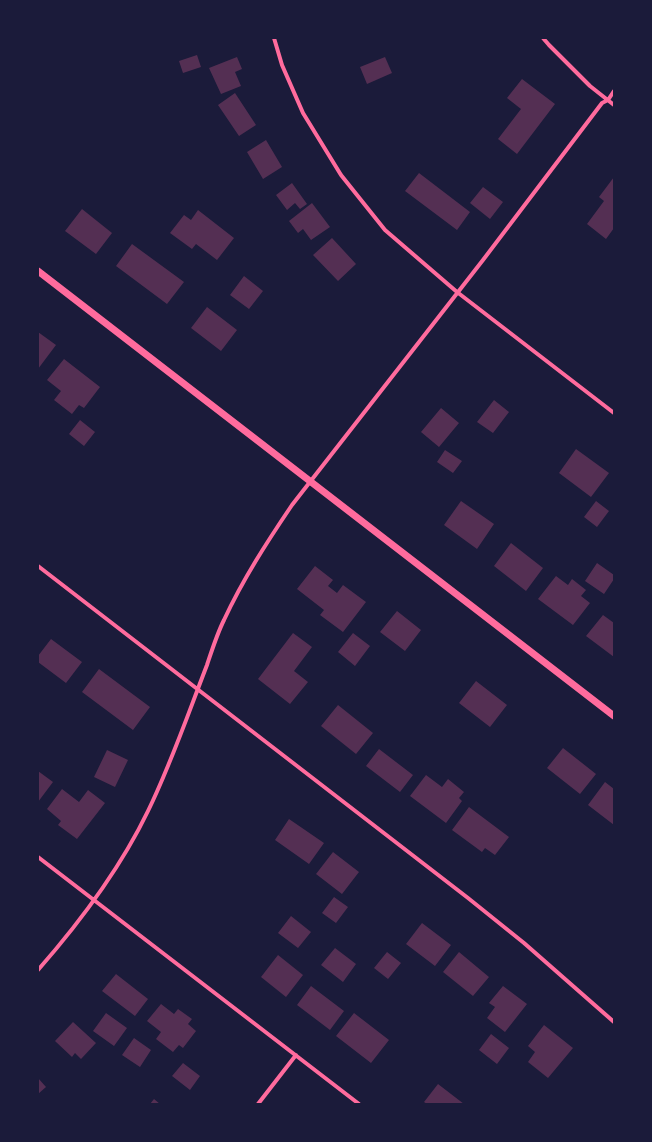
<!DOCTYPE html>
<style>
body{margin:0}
#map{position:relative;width:652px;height:1142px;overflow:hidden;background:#1b1b3a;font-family:Rubik,sans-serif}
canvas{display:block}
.frame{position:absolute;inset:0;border:39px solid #1b1b3a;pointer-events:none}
</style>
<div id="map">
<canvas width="652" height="1142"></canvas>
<div class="frame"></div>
</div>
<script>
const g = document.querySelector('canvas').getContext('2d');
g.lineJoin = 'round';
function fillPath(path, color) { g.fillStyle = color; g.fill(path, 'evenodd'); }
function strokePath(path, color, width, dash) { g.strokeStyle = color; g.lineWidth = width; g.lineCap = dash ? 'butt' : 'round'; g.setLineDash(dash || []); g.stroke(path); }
fillPath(new Path2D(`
 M197 55 201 67 183 73 179 61Z
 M237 57 242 69 235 72 241 86 221 94 209 68Z
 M385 57 392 73 367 84 360 67Z
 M522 79 555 104 517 154 498 139 521 109 507 98Z
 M235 93 256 125 239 136 218 105Z
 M266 140 282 167 263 179 247 152Z
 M419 173 470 212 457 230 405 191Z
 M614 177V228L606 239 587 224 604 201 599 197Z
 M292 183 307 204 300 209 295 203 287 210 276 195Z
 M483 187 503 202 490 219 470 203Z
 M312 203 330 227 311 240 303 229 298 233 289 221Z
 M82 209 112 233 96 254 65 231Z
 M198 210 234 238 217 260 196 244 192 249 170 233 184 215 191 220Z
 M332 238 356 264 338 281 313 255Z
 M132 244 184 282 167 304 116 266Z
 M244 276 263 291 249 309 230 295Z
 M207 307 237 330 221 351 191 328Z
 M38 332 56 345 38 369Z
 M64 359 100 387 84 408 79 405 72 414 54 400 61 391 47 380Z
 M494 400 509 412 493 433 477 422Z
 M441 408 459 423 439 447 421 432Z
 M80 420 95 432 84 446 69 434Z
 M576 449 609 473 591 497 559 473Z
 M445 450 462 461 453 473 437 462Z
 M461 501 494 524 477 549 444 525Z
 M596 501 609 511 597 527 584 517Z
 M511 543 543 568 526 591 494 566Z
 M597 563 614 575V579L604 594 585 581Z
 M315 566 333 580 328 586 337 593 343 585 366 602 343 632 320 615 324 610 297 589Z
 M556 576 568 585 572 579 586 590 581 596 590 603 573 625 538 599Z
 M397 611 421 630 405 651 380 632Z
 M603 615 614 623V657L586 636Z
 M293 633 312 647 294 671 308 682 290 704 258 679Z
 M353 633 370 646 355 666 338 652Z
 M51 639 82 662 66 683 38 662V656Z
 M99 669 150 707 133 730 82 692Z
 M476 681 507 705 490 727 459 703Z
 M338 705 373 733 356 754 321 726Z
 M563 748 596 774 580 794 547 768Z
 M379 749 413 775 400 792 366 766Z
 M107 750 128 760 115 787 94 777Z
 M38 771 53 782 38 802Z
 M426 775 442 787 448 779 464 792 459 798 462 801 446 823 410 796Z
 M605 782 614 789V825L588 805Z
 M62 789 79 802 88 790 105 803 77 839 58 825 61 821 47 809Z
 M469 807 509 837 495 855 485 848 482 852 452 830Z
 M289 819 324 843 309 864 275 840Z
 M333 852 359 872 342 894 316 874Z
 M334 897 348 907 336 923 322 913Z
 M291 916 311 932 298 948 278 933Z
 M422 923 451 945 435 966 406 944Z
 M335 948 356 964 343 982 321 965Z
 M387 952 401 963 388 979 374 968Z
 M459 952 489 977 473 996 443 972Z
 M278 955 303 975 286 997 261 977Z
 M116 974 148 999 135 1016 102 991Z
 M311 986 344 1011 330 1030 297 1005Z
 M503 986 527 1004 505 1032 487 1018 495 1007 489 1003Z
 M161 1004 174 1014 178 1009 192 1019 188 1024 196 1031 183 1048 179 1045 173 1052 156 1039 161 1032 147 1021Z
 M106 1013 127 1028 114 1046 93 1031Z
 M354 1013 389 1040 371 1063 336 1036Z
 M73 1022 96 1043 81 1059 75 1053 72 1057 55 1041Z
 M544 1025 573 1048 548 1078 528 1062 535 1052 528 1046Z
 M491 1034 509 1048 497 1064 479 1050Z
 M134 1038 151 1050 140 1067 122 1055Z
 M183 1063 200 1076 190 1090 172 1076Z
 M38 1078 46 1087 38 1094Z
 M438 1084 464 1104H427L424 1102Z
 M154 1099 160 1104H150Z`), '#542f53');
strokePath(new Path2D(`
 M274 38 282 65 303 113 341 175 385 230 457 292 614 413
 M543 38 549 45 590 86 614 105
 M38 566 468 898 524 943 614 1022
 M38 857 359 1104
 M38 970C81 921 120 869 148 811 171 764 188 714 207 665 212 650 217 634 224 620 243 579 267 542 292 505L483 260 602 103 608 100 614 91
 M258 1104 296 1055`), '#ff6b9d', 4);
strokePath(new Path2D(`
 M38 271 614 716`), '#ff6b9d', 7);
</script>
